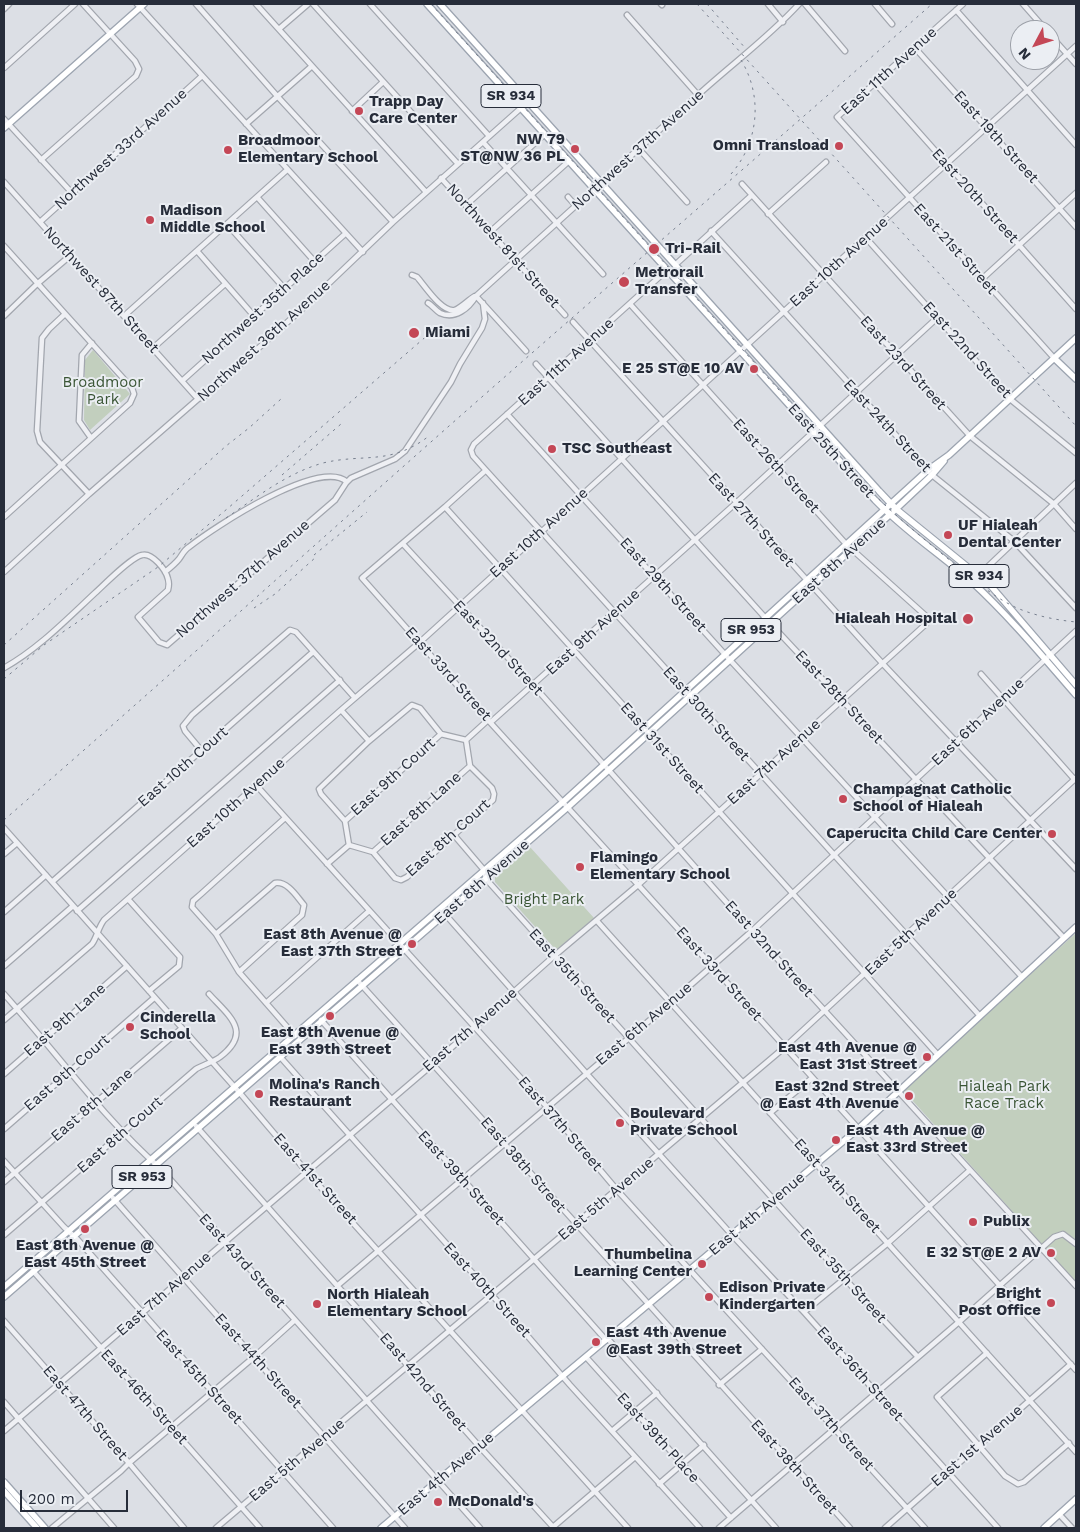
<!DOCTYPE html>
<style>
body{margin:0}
#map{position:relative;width:1080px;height:1532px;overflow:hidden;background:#dcdfe5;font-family:"Work Sans",sans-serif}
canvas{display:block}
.frame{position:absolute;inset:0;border:5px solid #272d3a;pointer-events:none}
.north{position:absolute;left:1010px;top:20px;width:50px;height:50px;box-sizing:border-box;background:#ebeef3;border:1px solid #9da1a9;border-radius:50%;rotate:230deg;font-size:14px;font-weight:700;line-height:20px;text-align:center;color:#272d3a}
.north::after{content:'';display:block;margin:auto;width:18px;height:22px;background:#c44756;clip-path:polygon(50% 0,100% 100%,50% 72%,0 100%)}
.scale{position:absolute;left:20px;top:1490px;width:108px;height:22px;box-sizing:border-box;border:2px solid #272d3a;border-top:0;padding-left:6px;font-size:15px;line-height:18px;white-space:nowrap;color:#272d3a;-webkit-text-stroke:4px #ebeef3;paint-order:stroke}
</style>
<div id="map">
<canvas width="1080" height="1532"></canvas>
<div class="frame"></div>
<div class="north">N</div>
<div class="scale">200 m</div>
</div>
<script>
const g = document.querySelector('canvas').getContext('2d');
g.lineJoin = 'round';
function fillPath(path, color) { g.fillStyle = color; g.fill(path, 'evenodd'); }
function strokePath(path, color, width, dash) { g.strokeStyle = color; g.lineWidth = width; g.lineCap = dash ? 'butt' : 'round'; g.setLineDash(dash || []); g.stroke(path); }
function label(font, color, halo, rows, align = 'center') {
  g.font = font + ' "Work Sans",sans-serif'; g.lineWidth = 4; g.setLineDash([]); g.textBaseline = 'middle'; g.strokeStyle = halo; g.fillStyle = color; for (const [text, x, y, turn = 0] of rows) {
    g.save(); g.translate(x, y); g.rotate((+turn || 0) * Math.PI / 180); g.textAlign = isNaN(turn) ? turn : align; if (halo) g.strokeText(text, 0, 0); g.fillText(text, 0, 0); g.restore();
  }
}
fillPath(new Path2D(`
 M93 350 130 394 90 430 84 420 85 360Z
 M530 847 594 918 556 950 495 882V877Z
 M1076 933V1282L903 1090Z`), '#c2cfbe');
const minor = new Path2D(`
 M137 4 363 252
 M196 4 278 97 393 222
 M256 4 426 192
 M313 4 458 164
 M370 4 489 136
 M661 4 662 5
 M768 4 783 22
 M805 4 845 51
 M875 4 892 24
 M963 4 837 117 1054 358
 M1023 4 1046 30
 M4 9 9 4
 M956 10 1076 145
 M627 15 698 95
 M279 29 308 4
 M1050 35 1076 64
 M915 48 1076 227
 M4 68 75 4
 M875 83 1076 309
 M352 111 383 82
 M4 119 73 194
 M246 124 312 66
 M483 142 603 274
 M639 149 687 202
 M41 160 136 76 139 69 135 61 83 4
 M441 178 565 315
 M4 182 198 399
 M742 184 970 436 1054 504 1076 529
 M257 197 315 262
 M568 197 576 206
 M466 205 545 134
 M768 214 826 162
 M40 222 202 76
 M227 224 284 288
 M711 231 932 475 1014 541 1076 608
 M490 232 569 161
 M866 238 1010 399 1076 453
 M4 246 132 388 134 394 130 403 4 517
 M197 251 254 316
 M675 265 752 195
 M667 270 474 444 471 450 473 456 980 1016
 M412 275 417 277C425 286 442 313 455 310 462 307 468 300 475 296
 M982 279 1076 193
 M476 296 526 351
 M428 303C432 305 435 310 440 313 455 320 469 308 476 296 550 229 624 162 698 95 732 64 769 37 799 4
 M65 314 49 329 42 338 37 431 40 442 89 494
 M4 316 37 284 71 255
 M124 316 287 170
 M573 322 883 664 1076 869
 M153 348 225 284
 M536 364 770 623 1064 938
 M182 381 345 234
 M507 414 730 660 1022 977
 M91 438 79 421 82 355 92 343
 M485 471 445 507 362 578 488 720 712 966 1076 1370
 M445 507 938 1055
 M403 544 533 685 752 931 1076 1286
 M4 572 89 494 198 399 205 396 302 309 393 222 521 108
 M165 572C170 568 175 564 179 559 182 555 184 550 189 547 213 528 320 457 347 482
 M979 575 1076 483
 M4 668C38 649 66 620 95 593 104 585 131 557 142 555 152 552 166 570 168 579 169 582 169 586 168 590L138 617 159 642 167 645 335 500 346 483 351 478 395 459 405 451 451 382 460 364 482 328 485 319 483 303
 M981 674 1075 780
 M412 705 420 708 441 734 466 740 470 766 492 788 494 794 493 800 407 877 401 880 395 878 373 852 349 845 345 821 321 794 319 789 369 741Z
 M341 710 369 741
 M491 722 736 503 937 318
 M466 740 488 720
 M201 750 185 731 183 726 192 715 290 630 296 632 355 698
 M256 785 547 1107 617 1190 925 1528
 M285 818 201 894 193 901 192 907 216 934 239 972 295 1036
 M345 821 441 734
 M4 828 239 1092 306 1171 628 1528
 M454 835 484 870 486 879 845 1279 917 1356
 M373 852 470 766
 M4 854 17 843
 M327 864 349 845
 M52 882 313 652
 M128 899 180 957 179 966 149 991
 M77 911 340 680
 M4 912 46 875
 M444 913 586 1073 732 1235 804 1312 998 1528
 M597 921 1076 1452
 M216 934 275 883C288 881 297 897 304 905L302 915 239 972
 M4 966 73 906
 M357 980 850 1528
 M4 994C56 1052 102 1117 161 1169L480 1528
 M266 1003 369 911
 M4 1020 92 944C97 937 98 928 104 920L341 710 419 643 1076 46
 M321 1020 606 1340
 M275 1051 492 1295 570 1385 700 1528
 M4 1074 127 966
 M770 1113 812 1078
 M196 1126 479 1446 554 1528
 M4 1129 154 998
 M4 1161 64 1227 78 1240 333 1528
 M4 1182 181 1029
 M113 1198 405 1528
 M4 1235 196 1069C203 1065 213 1062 220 1057 253 1032 229 1016 209 994
 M33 1271 260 1528
 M337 1286 670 1003 752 931 1076 631
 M804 1312 888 1243 970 1170
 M4 1321 129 1463 184 1528
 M608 1339 776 1528
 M987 1353 937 1397 1005 1476 1018 1484 1024 1482 1069 1443
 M586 1357 731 1518
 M719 1385 762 1349
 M4 1402 114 1528
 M4 1431 433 1064 554 956 638 885 926 624 928 620 926 616 846 544 630 304
 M612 1431 657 1393
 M659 1484 704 1445
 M1059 1514 1072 1528
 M553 1527 635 1457
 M52 1528 121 1471 129 1463 254 1357 295 1320
 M216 1528 785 1047 1076 778
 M719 1528 960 1321 1054 1237 1063 1234 1076 1244
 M885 1528 1071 1364`);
const major = new Path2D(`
 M427 4 875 500C905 531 940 554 972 582 1010 617 1043 657 1076 695
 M440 4 879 491 896 509 991 586 1076 685
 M4 128 144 4
 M1054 358 1076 379
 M4 1287 563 802 928 470 949 455 1076 338
 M4 1297 568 807 896 509 932 475 944 461
 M4 1482 45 1528
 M4 1491 37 1528
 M381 1528 858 1129 1076 927
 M1044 1528 1076 1499`);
strokePath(minor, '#a2a6ae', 7);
strokePath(major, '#9ca4b0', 8);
strokePath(minor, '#eff0f4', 4.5);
strokePath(major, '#fff', 5.5);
strokePath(new Path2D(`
 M431 4 861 481C889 511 920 536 952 562 973 579 993 597 1017 608 1036 616 1056 620 1076 622
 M697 4 1076 426
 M707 4 746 49
 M731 174C759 142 763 96 741 60
 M282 475 341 424
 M226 518C257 497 287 473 323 463 364 453 390 466 429 436
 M314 555 367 512
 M254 608 275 594 316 557
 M4 645 226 446 249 428 281 399
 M4 679 44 645 158 567 227 509 437 327
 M4 820C165 680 323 537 483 396 632 265 783 135 932 4`), '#777f8e', 1, [2.5, 5]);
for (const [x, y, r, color] of [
 [359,111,5,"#c44756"],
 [839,146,5,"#c44756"],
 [575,149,5,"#c44756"],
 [228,150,5,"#c44756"],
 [150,220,5,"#c44756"],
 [654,249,6,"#c44756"],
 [624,282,6,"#c44756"],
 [414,333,6,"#c44756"],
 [754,369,5,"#c44756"],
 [552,449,5,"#c44756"],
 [948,535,5,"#c44756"],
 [968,619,6,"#c44756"],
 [843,799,5,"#c44756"],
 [1052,834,5,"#c44756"],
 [580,867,5,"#c44756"],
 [412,944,5,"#c44756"],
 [330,1016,5,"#c44756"],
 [130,1027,5,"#c44756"],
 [927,1057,5,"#c44756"],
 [259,1094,5,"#c44756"],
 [909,1096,5,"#c44756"],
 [620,1123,5,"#c44756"],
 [836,1140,5,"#c44756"],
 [973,1222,5,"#c44756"],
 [85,1229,5,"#c44756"],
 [1051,1253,5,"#c44756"],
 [702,1264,5,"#c44756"],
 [709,1297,5,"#c44756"],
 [1051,1303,5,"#c44756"],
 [317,1304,5,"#c44756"],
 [596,1342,5,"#c44756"],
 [438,1502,5,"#c44756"]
]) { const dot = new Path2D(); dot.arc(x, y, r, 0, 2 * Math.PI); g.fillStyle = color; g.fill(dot); strokePath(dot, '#ebeef3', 2); }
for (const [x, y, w] of [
 [511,96,60],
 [979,576,60],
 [751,630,60],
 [142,1177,60]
]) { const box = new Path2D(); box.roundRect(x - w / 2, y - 11.5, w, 23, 4); g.fillStyle = '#ebeef3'; g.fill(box); strokePath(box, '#272d3a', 1); }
label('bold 14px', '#272d3a', null, [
 ["SR 934",511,96],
 ["SR 934",979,576],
 ["SR 953",751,630],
 ["SR 953",142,1177]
]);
label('15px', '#272d3a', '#ebeef3', [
 ["East 11th Avenue",889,71,-42],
 ["East 19th Street",996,137,48],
 ["Northwest 33rd Avenue",121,149,-42],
 ["Northwest 37th Avenue",638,150,-42],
 ["East 20th Street",975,196,48],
 ["Northwest 81st Street",503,246,48],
 ["East 21st Street",955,249,48],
 ["East 10th Avenue",839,262,-42],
 ["Northwest 87th Street",101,290,48],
 ["Northwest 35th Place",263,308,-42],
 ["Northwest 36th Avenue",264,341,-42],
 ["East 22nd Street",967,350,48],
 ["East 11th Avenue",566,362,-42],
 ["East 23rd Street",903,363,48],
 ["East 24th Street",887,426,47],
 ["East 25th Street",831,451,48],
 ["East 26th Street",776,466,48],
 ["East 27th Street",751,520,48],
 ["East 10th Avenue",539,533,-42],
 ["East 8th Avenue",839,561,-42],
 ["Northwest 37th Avenue",243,579,-41],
 ["East 29th Street",663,585,48],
 ["East 9th Avenue",593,632,-42],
 ["East 32nd Street",498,648,47],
 ["East 33rd Street",448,674,48],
 ["East 28th Street",839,697,47],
 ["East 30th Street",706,714,48],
 ["East 6th Avenue",978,722,-43],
 ["East 31st Street",662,748,48],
 ["East 7th Avenue",774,762,-42],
 ["East 10th Court",183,767,-41],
 ["East 9th Court",393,777,-42],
 ["East 10th Avenue",236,803,-42],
 ["East 8th Lane",421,809,-42],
 ["East 8th Court",448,838,-42],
 ["East 8th Avenue",482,882,-41],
 ["East 5th Avenue",911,932,-43],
 ["East 32nd Street",769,949,48],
 ["East 33rd Street",719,974,48],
 ["East 35th Street",572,976,48],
 ["East 9th Lane",65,1020,-41],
 ["East 6th Avenue",644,1024,-40],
 ["East 7th Avenue",470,1030,-41],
 ["East 9th Court",67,1073,-41],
 ["East 8th Lane",92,1105,-41],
 ["East 37th Street",560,1124,49],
 ["East 8th Court",120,1135,-41],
 ["East 38th Street",523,1165,49],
 ["East 39th Street",461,1178,48],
 ["East 41st Street",315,1179,48],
 ["East 34th Street",837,1186,48],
 ["East 5th Avenue",606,1199,-40],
 ["East 4th Avenue",757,1214,-40],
 ["East 43rd Street",242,1261,48],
 ["East 35th Street",843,1276,48],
 ["East 40th Street",487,1290,48],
 ["East 7th Avenue",164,1294,-41],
 ["East 44th Street",258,1361,48],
 ["East 36th Street",860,1374,48],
 ["East 45th Street",199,1377,48],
 ["East 42nd Street",423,1382,49],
 ["East 46th Street",144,1397,48],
 ["East 47th Street",85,1413,49],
 ["East 37th Street",831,1424,48],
 ["East 39th Place",658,1438,48],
 ["East 1st Avenue",977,1446,-41],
 ["East 5th Avenue",297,1460,-40],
 ["East 38th Street",794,1467,48],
 ["East 4th Avenue",446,1474,-40]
]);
label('bold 15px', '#272d3a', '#ebeef3', [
 ["Trapp Day",369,102],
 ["Care Center",369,119],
 ["NW 79",565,140,"right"],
 ["ST@NW 36 PL",565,157,"right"],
 ["Broadmoor",238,141],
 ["Elementary School",238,158],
 ["Omni Transload",829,146,"right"],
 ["Madison",160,211],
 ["Middle School",160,228],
 ["Tri-Rail",665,249],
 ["Metrorail",635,273],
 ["Transfer",635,290],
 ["Miami",425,333],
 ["E 25 ST@E 10 AV",744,369,"right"],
 ["TSC Southeast",562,449],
 ["UF Hialeah",958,526],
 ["Dental Center",958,543],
 ["Hialeah Hospital",957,619,"right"],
 ["Champagnat Catholic",853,790],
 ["School of Hialeah",853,807],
 ["Caperucita Child Care Center",1042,834,"right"],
 ["Flamingo",590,858],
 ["Elementary School",590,875],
 ["East 8th Avenue @",402,935,"right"],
 ["East 37th Street",402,952,"right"],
 ["Cinderella",140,1018],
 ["School",140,1035],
 ["East 8th Avenue @",330,1033,"center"],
 ["East 39th Street",330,1050,"center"],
 ["East 4th Avenue @",917,1048,"right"],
 ["East 31st Street",917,1065,"right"],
 ["Molina's Ranch",269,1085],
 ["Restaurant",269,1102],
 ["East 32nd Street",899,1087,"right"],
 ["@ East 4th Avenue",899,1104,"right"],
 ["Boulevard",630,1114],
 ["Private School",630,1131],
 ["East 4th Avenue @",846,1131],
 ["East 33rd Street",846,1148],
 ["Publix",983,1222],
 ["East 8th Avenue @",85,1246,"center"],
 ["East 45th Street",85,1263,"center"],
 ["E 32 ST@E 2 AV",1041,1253,"right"],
 ["Thumbelina",692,1255,"right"],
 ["Learning Center",692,1272,"right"],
 ["Edison Private",719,1288],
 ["Kindergarten",719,1305],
 ["Bright",1041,1294,"right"],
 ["Post Office",1041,1311,"right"],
 ["North Hialeah",327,1295],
 ["Elementary School",327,1312],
 ["East 4th Avenue",606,1333],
 ["@East 39th Street",606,1350],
 ["McDonald's",448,1502]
], 'left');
label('15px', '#3a5535', '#ebeef3', [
 ["Broadmoor",103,383],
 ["Park",103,400],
 ["Bright Park",544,900],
 ["Hialeah Park",1004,1087],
 ["Race Track",1004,1104]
]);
</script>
